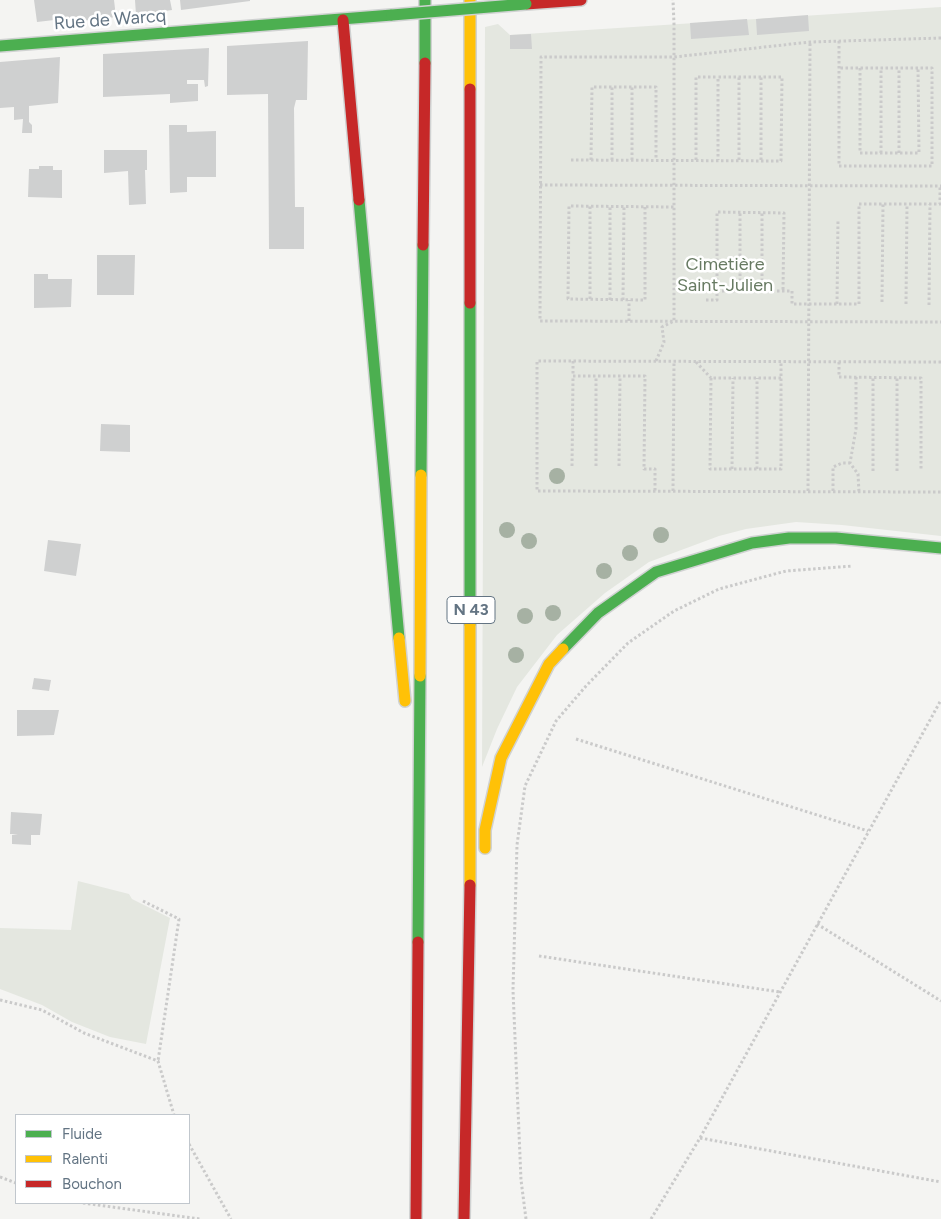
<!DOCTYPE html>
<meta charset="utf-8">
<style>
body{margin:0}
#map{position:relative;width:941px;height:1219px;overflow:hidden;background:#f4f4f2;font-family:Figtree,sans-serif}
canvas{display:block}
.legend{position:absolute;left:15px;top:1114px;width:175px;height:90px;box-sizing:border-box;background:#fff;border:1px solid #c1c7cd;margin:0;padding:6px 9px;list-style:none;font-size:15px;color:#637483}
.legend li{display:flex;align-items:center;gap:10px;height:25px}
.legend b{width:25px;border:1px solid #c1c7cd}
</style>
<div id="map">
<canvas width="941" height="1219"></canvas>
<ul class="legend">
<li><b style="height:6px;background:#4caf50"></b>Fluide</li>
<li><b style="height:6px;background:#ffc107"></b>Ralenti</li>
<li><b style="height:6px;background:#c62828"></b>Bouchon</li>
</ul>
</div>
<script>
const g = document.querySelector('canvas').getContext('2d');
g.lineJoin = 'round';
function fillPath(path, color) { g.fillStyle = color; g.fill(path, 'evenodd'); }
function strokePath(path, color, width, dash) { g.strokeStyle = color; g.lineWidth = width; g.lineCap = dash ? 'butt' : 'round'; g.setLineDash(dash || []); g.stroke(path); }
function label(font, color, halo, rows, align = 'center') {
  g.font = font + ' Figtree,sans-serif'; g.lineWidth = 5; g.setLineDash([]); g.textBaseline = 'middle'; g.strokeStyle = halo; g.fillStyle = color; for (const [text, x, y, turn = 0] of rows) {
    g.save(); g.translate(x, y); g.rotate((+turn || 0) * Math.PI / 180); g.textAlign = isNaN(turn) ? turn : align; if (halo) g.strokeText(text, 0, 0); g.fillText(text, 0, 0); g.restore();
  }
}
fillPath(new Path2D(`
 M941 7V536L842 525 796 522 746 529 719 536 649 562 605 593 557 635 517 687 497 729 482 767 485 27 498 24 510 35Z
 M78 881 129 894 132 899 170 918 146 1044 110 1037 72 1022 42 1005 0 989V928L71 930Z`), '#e4e7e0');
fillPath(new Path2D(`
 M34 0H114L116 17 81 21 80 17 37 22Z
 M135 0H170L172 10 136 15Z
 M180 0H250V1L181 10Z
 M808 15 809 31 757 35 756 19Z
 M747 19 749 35 691 39 690 23Z
 M531 34 532 49H510V35Z
 M308 41 307 100H296L294 108 295 207H304V249H269L268 94 227 95V46Z
 M209 48 208 86 205 87 204 80H187V84H198V101L170 103V94L103 97V54Z
 M60 57 58 103 29 106V122L32 125V133H22L23 119 14 120V107L0 108V62Z
 M169 125H187V132L216 131V177H187V192L170 193Z
 M104 150H147V170H145L146 204 129 205 128 171 104 173Z
 M39 166H53V170H62V198L28 197 29 169H39Z
 M97 255H135L134 295H97Z
 M34 274H48V279H72L71 307 34 308Z
 M101 424 130 425V452L100 451Z
 M48 540 81 544 76 576 44 571Z
 M34 678 51 680 49 691 32 689Z
 M17 710H59L54 735 17 736Z
 M11 812 42 814 40 835H31V845L12 844V835L18 834H10Z`), '#cfd0d0');
const fast = new Path2D(`
 M0 46 392 15
 M425 63V0
 M359 200 399 638
 M470 303V624
 M421 475 423 245
 M563 649 598 613 656 572 752 543 789 538H836L941 548
 M418 942 420 676`);
const slow = new Path2D(`
 M470 0V89
 M470 624V885
 M399 638 405 701
 M420 676 421 475
 M485 848V830L501 758 549 664 563 649`);
const jam = new Path2D(`
 M526 4 581 0
 M343 20 359 200
 M470 89V303
 M423 245 425 63
 M416 1219 418 942
 M464 1219 470 885`);
strokePath(fast, '#d0d2d2', 14);
strokePath(slow, '#d0d2d2', 14);
strokePath(jam, '#d0d2d2', 14);
strokePath(new Path2D(`
 M941 38 810 42 674 57H541L540 321 941 322
 M839 41V166H932V68H839
 M860 68V153H919L918 68
 M881 153V68
 M899 153V68
 M571 160 781 161 782 77H718V160
 M591 160 592 87H632
 M612 160V87
 M632 160V87H656V160
 M696 160V77H718
 M739 160V77
 M761 160V77
 M540 185 941 186
 M645 207V300L568 299 569 206 674 207
 M717 291V212L784 213 783 291
 M740 291V212
 M762 291V212
 M590 299V206
 M610 300V206
 M623 300 624 207
 M706 300H717V291H792V304H859V204H940V186
 M882 302 883 204
 M837 304 838 219
 M906 304 907 204
 M929 305 930 204
 M629 321V300
 M573 361V376H645L644 469H655V491
 M656 361 664 342 662 327 674 321V24L673 0
 M696 362 711 378
 M839 362V377L921 378V470
 M941 362 537 361V491L941 492
 M856 377V429L850 463 858 474 859 492
 M781 378H711L710 469H781V361
 M572 466 573 376
 M596 466V376
 M619 466 620 376
 M732 469 733 378
 M757 469V378
 M873 471V377
 M897 471V377
 M673 491 674 361
 M808 491 810 42
 M833 491V467L842 463H850
 M576 739 868 831
 M143 901 179 919 158 1061
 M817 924 941 1001
 M539 956 780 992
 M0 1000 42 1010 84 1033 158 1061 174 1115
 M700 1138 941 1182
 M189 1144 231 1219
 M0 1177 16 1183
 M83 1203 200 1219
 M526 1219 521 1180 513 990 517 845 525 786 556 721 586 686 628 643 674 611 719 589 786 571 853 566
 M651 1219 700 1138 941 700`), '#cacaca', 3, [2.5, 2.5]);
strokePath(fast, '#4caf50', 11);
strokePath(slow, '#ffc107', 11);
strokePath(jam, '#c62828', 11);
const fastBridge = new Path2D(`
 M392 15 526 4`);
strokePath(fastBridge, '#d0d2d2', 14, []);
strokePath(fastBridge, '#4caf50', 11);
g.fillStyle = '#a6b1a3';
for (const [x, y] of [
 [557,476],
 [507,530],
 [661,535],
 [529,541],
 [630,553],
 [604,571],
 [553,613],
 [525,616],
 [516,655]
]) { g.beginPath(); g.arc(x, y, 8, 0, 2 * Math.PI); g.fill(); }
for (const [x, y, w] of [
 [471,610,48]
]) { const box = new Path2D(); box.roundRect(x - w / 2, y - 13.5, w, 27, 4); g.fillStyle = '#fff'; g.fill(box); strokePath(box, '#637483', 1); }
label('bold 16px', '#637483', null, [
 ["N 43",471,610]
]);
label('18px', '#637483', '#fff', [
 ["Rue de Warcq",110,20,-4]
]);
label('18px', '#677a62', '#fff', [
 ["Cimetière",725,265],
 ["Saint-Julien",725,286]
]);
</script>
